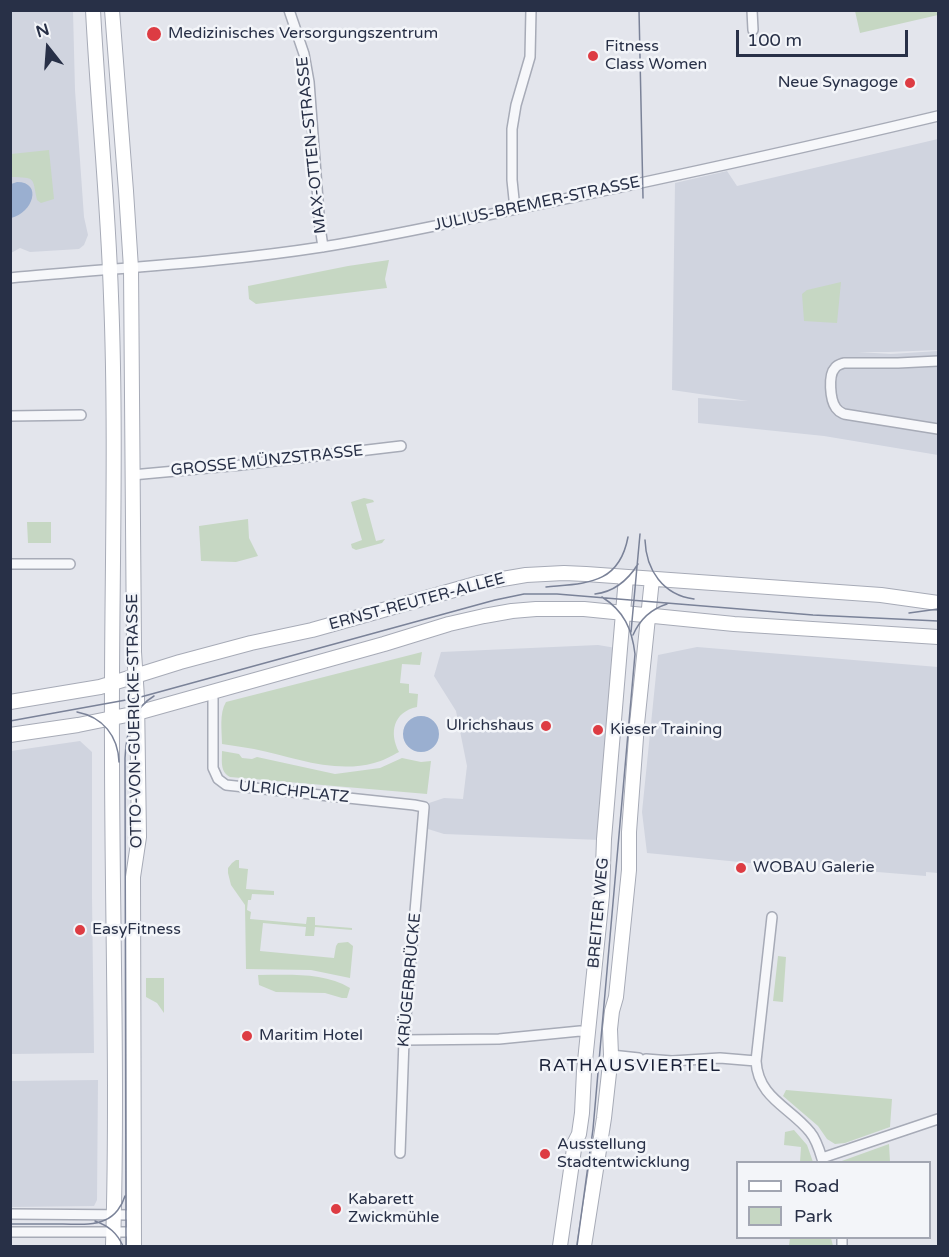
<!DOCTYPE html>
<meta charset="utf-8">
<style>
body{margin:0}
#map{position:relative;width:949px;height:1257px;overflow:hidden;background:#e3e5ec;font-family:"Varela Round",sans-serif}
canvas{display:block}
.frame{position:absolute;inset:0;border:12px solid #283047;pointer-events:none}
.legend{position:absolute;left:736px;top:1161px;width:195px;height:78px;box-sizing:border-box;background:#f3f5f9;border:2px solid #a2a6b2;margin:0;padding:8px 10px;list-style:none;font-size:18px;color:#283047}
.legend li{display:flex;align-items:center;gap:12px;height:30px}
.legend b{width:30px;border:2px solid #a2a6b2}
.north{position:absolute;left:18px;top:18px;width:60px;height:60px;-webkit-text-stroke:4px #f3f5f9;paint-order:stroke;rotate:343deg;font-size:16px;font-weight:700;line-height:24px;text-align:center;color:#283047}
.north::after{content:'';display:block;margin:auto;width:21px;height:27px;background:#283047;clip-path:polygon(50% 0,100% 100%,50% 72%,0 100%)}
.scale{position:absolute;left:736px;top:30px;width:172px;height:27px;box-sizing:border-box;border:3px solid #283047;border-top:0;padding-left:8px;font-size:18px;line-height:21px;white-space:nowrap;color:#283047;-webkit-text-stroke:4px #f3f5f9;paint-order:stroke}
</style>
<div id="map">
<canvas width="949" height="1257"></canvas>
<div class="frame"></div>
<ul class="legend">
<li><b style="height:8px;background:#fff"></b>Road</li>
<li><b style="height:16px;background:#c6d7c3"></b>Park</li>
</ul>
<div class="north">N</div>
<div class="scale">100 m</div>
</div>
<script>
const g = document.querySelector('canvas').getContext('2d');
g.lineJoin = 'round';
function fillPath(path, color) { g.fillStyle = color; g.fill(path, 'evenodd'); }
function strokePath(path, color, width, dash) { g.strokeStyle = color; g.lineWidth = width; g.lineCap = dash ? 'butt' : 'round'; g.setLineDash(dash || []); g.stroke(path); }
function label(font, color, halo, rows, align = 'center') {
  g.font = font + ' "Varela Round",sans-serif'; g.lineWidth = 5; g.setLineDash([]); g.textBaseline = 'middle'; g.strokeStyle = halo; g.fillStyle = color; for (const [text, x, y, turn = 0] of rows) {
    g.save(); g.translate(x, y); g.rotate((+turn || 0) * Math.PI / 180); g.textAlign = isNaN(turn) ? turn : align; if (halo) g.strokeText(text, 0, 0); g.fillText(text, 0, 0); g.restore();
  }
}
fillPath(new Path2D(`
 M11 11H73L75 90 84 217 88 235 84 245 79 249 30 252 20 248 11 253Z
 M938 139V350L888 352H858L891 354 938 351V455L824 436 698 423V398L748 401 672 390 675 183 727 171 737 186Z
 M598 645 616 648 601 840 444 834 428 829 429 803 444 798 463 799 467 766 456 711 434 676 441 652Z
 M697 647 938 667V873L926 872V876L805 866V864L784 861 760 864 647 853 642 812 658 655Z
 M80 741 92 752V897L94 1053 11 1054V751Z
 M98 1080 97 1200 94 1206 11 1207V1081Z`), '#d0d4df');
fillPath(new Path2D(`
 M855 11H938V15L860 33Z
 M49 150 54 199 41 203 37 200C32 176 36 178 11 177V154Z
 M389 260 385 279 387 288 256 304 249 299 248 286 348 266Z
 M841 282 837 323 804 321 802 294 807 290Z
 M364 498 373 500 374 502 366 504 376 541 385 539 382 543 356 550 352 548 351 544 362 540 351 502Z
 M248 519 249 538 258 556 236 562 201 561 199 526Z
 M27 522H51V543H28Z
 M422 652 420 665 402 664 400 683 409 684V693L418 694 417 707C393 712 389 733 399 752 391 756 383 761 374 763 334 774 293 757 254 749 244 747 233 746 222 744 222 731 219 713 226 702Z
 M222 751 239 754 242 758 252 759 257 757 335 774 380 768 402 758 421 762 431 761 427 794 230 777C220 772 222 761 222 751Z
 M236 860H239V868L248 869 246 889 274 891V895L252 894 251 900H248L247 910 251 912 250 919 306 924 307 917H315V925L352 928V930L315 927 314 936H305L306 927 263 923 260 951 334 958 336 946 338 943 348 942 353 946 350 978 311 970 246 969 245 905 231 885 228 873V868L232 863Z
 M778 956 786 957 783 1002 773 1001Z
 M258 975C288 975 324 972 350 988L347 998H342L325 993 276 992 259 985Z
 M146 978H164V1013L157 1003 146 997Z
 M786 1090 892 1099 890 1127 845 1143 835 1144 827 1139 818 1126 783 1096Z
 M794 1130 807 1145 813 1162H800L801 1147 784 1145 785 1132Z
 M889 1144 890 1162H838H839Z
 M790 1238H831L833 1246H789Z`), '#c6d7c3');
fillPath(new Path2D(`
 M17 182C43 182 33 213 11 218V184Z
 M403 734a18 18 0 1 1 36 0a18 18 0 1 1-36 0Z`), '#9aafd0');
const street = new Path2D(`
 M289 10 304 54 309 82 320 227 323 247
 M752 10 753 30
 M515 209 512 180V129L516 105 530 57 531 10
 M10 278C114 268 219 263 322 247 397 235 471 218 545 203 676 176 808 147 938 116
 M938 361 898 363H844C841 364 837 365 835 368 828 375 830 400 836 408 839 412 840 412 844 414L938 429
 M10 416 81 415
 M132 475 241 465 401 446
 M10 564H70
 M211 692 213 699V768L218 779 226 785 414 805 424 807 404 1040 400 1153
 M772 917 756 1061C758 1098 790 1107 810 1132 817 1140 820 1152 823 1162
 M404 1040 499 1039 580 1031 589 1032
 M611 1055 639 1058
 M646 1059 672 1061 720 1058 756 1061
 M822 1158 938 1119
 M10 1214 134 1215
 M10 1232H134
 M842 1238V1246`);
const secondary = new Path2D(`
 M93 10C98 106 108 201 111 296 117 447 111 598 112 749 112 915 118 1081 113 1246
 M112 10 126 191 131 268 134 652 137 698 139 837 133 877 134 1246
 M10 702 100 687 180 662 251 643 312 630 479 583 526 575 564 573 586 574 881 595 938 603
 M10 735 78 725 137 713 384 644 449 624 484 616 512 611 536 609H584L734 624 938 637
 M560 1246 575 1142 579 1134 582 1113 584 1071 602 895 604 839 626 577
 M584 1246 604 1118 611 1055 610 1029 612 1011 616 997 629 870V832L637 724 652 579`);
strokePath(street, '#a7abb7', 12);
strokePath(secondary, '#a7abb7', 16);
strokePath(street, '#f6f7fa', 9);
strokePath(secondary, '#fff', 14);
strokePath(new Path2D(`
 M639 10 643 198
 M645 540C646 570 663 595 694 599
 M546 587C586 583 619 585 628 537
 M595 594C613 592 628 580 638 564
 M909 613 938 609
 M631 632 640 534
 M633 635C640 619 651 609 667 604
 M77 712C103 717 118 736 119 762
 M10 721 137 698 495 600 524 594H557L813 615 938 621
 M95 1221C109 1226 117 1233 123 1246
 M10 1224C28 1224 45 1224 63 1224 76 1224 92 1226 105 1220 115 1216 122 1206 125 1196
 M126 1246 125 758C126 733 132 709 154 696
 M577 1246 593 1129 635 654C632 629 624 611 602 597`), '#7a8298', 1.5);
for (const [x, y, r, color] of [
 [154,34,8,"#dd3c43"],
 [593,56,6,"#dd3c43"],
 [910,83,6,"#dd3c43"],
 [546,726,6,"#dd3c43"],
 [598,730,6,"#dd3c43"],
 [741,868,6,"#dd3c43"],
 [80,930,6,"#dd3c43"],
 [247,1036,6,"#dd3c43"],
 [545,1154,6,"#dd3c43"],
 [336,1209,6,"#dd3c43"]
]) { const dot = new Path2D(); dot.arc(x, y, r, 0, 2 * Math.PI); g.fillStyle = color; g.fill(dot); strokePath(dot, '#f3f5f9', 2); }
label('16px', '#283047', '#f3f5f9', [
 ["Medizinisches Versorgungszentrum",168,34],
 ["Fitness",605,47],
 ["Class Women",605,65],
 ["Neue Synagoge",898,83,"right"],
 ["Ulrichshaus",534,726,"right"],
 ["Kieser Training",610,730],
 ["WOBAU Galerie",753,868],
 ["EasyFitness",92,930],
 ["Maritim Hotel",259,1036],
 ["Ausstellung",557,1145],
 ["Stadtentwicklung",557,1163],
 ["Kabarett",348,1200],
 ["Zwickmühle",348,1218]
], 'left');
label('16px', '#283047', '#f3f5f9', [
 ["MAX-OTTEN-STRASSE",312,145,-96],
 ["JULIUS-BREMER-STRASSE",537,204,-12],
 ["GROSSE MÜNZSTRASSE",267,461,-6],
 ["ERNST-REUTER-ALLEE",417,602,-15],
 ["OTTO-VON-GUERICKE-STRASSE",135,721,-91],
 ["ULRICHPLATZ",294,792,6],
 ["BREITER WEG",599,913,-85],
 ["KRÜGERBRÜCKE",410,980,-85]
]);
g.letterSpacing = '1.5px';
label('18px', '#1a2138', '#f3f5f9', [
 ["RATHAUSVIERTEL",630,1066]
]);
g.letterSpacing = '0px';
</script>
